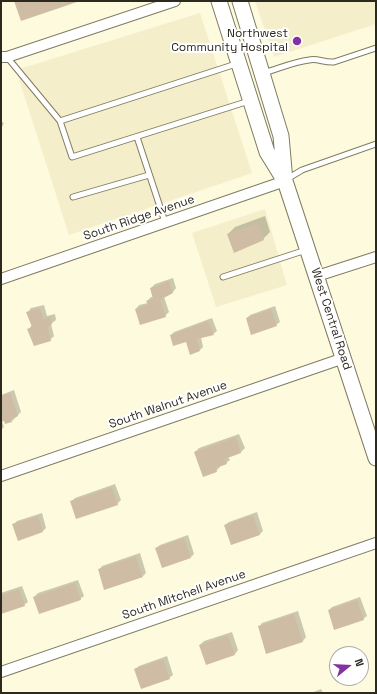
<!DOCTYPE html>
<style>
body{margin:0}
#map{position:relative;width:377px;height:694px;overflow:hidden;background:#fefadd;font-family:"Space Grotesk",sans-serif}
canvas{display:block}
.frame{position:absolute;inset:0;border:2px solid #2c2a1f;pointer-events:none}
.north{position:absolute;left:329px;top:646px;width:40px;height:40px;box-sizing:border-box;background:#fff;border:1px solid #abaaa5;border-radius:50%;rotate:72deg;font-size:11px;font-weight:700;line-height:16px;text-align:center;color:#2c2a1f}
.north::after{content:'';display:block;margin:auto;width:14px;height:18px;background:#8332a2;clip-path:polygon(50% 0,100% 100%,50% 72%,0 100%)}
</style>
<div id="map">
<canvas width="377" height="694"></canvas>
<div class="frame"></div>
<div class="north">N</div>
</div>
<script>
const g = document.querySelector('canvas').getContext('2d');
g.lineJoin = 'round';
function fillPath(path, color) { g.fillStyle = color; g.fill(path, 'evenodd'); }
function strokePath(path, color, width, dash) { g.strokeStyle = color; g.lineWidth = width; g.lineCap = dash ? 'butt' : 'round'; g.setLineDash(dash || []); g.stroke(path); }
function label(font, color, halo, rows, align = 'center') {
  g.font = font + ' "Space Grotesk",sans-serif'; g.lineWidth = 4; g.setLineDash([]); g.textBaseline = 'middle'; g.strokeStyle = halo; g.fillStyle = color; for (const [text, x, y, turn = 0] of rows) {
    g.save(); g.translate(x, y); g.rotate((+turn || 0) * Math.PI / 180); g.textAlign = isNaN(turn) ? turn : align; if (halo) g.strokeText(text, 0, 0); g.fillText(text, 0, 0); g.restore();
  }
}
fillPath(new Path2D(`
 M255 1H376V24L274 57Z
 M200 13 252 173 69 235 16 70Z
 M265 209 287 285 216 307 192 233Z`), '#f4eeca');
fillPath(new Path2D(`
 M1 121 4 123 1 129Z
 M265 216 270 232 263 239 228 234 235 227Z
 M173 278 176 288 173 292 164 297 169 312 165 316 136 309 139 305 148 303 147 301 151 297H154L151 288 155 284Z
 M44 305 47 316 55 314 56 320 51 324 54 336 50 340 29 329 32 325 28 312 31 308Z
 M275 306 280 322 276 325 247 318 250 315Z
 M212 318 217 331 213 334 201 337 203 347 200 350 187 340 171 335 174 332Z
 M14 390 21 412 12 421 6 423 5 420 2 421 4 427 1 430V395Z
 M239 434 245 448 241 452 228 457 230 460 226 463 220 466V467L216 471 195 452 199 448Z
 M115 484 121 500 117 504 71 502 75 498Z
 M257 512 263 531 260 534 225 525 229 522Z
 M42 513 46 528 43 531 18 540 13 525 17 521Z
 M188 535 194 554 191 557 156 548 160 545Z
 M140 553 146 573 143 576 99 570 102 566Z
 M78 580 84 596 80 599 34 597 38 593Z
 M22 586 28 602 24 605 1 613V593Z
 M360 597 367 616 363 619 329 610 332 607Z
 M298 611 306 637 303 641 267 653 259 627 262 623Z
 M232 632 238 650 235 654 200 645 204 641Z
 M167 656 173 675 169 678 135 669 139 666Z
 M321 689 323 693H311Z`), '#0003');
fillPath(new Path2D(`
 M14 1H80L21 21Z
 M258 223 264 240 234 253 227 234Z
 M169 281 173 293 160 300 166 317 140 325 135 309 148 304 146 301 153 299 150 288Z
 M40 308 44 319 51 317 52 324 48 327 51 341 34 346 27 329 32 327 26 312Z
 M271 309 277 326 251 335 246 318Z
 M208 321 214 335 197 339 200 351 190 355 186 342 173 346 170 335Z
 M10 393 18 416 11 419 12 422 5 424 4 421 1 422V396Z
 M236 437 241 453 225 459 227 464 216 468 217 472 203 477 194 452Z
 M112 487 118 505 76 519 70 501Z
 M253 515 260 535 231 545 224 525Z
 M38 516 43 532 18 541 12 524Z
 M184 538 191 558 162 568 155 548Z
 M136 556 143 577 104 590 98 569Z
 M75 583 81 600 39 614 33 597Z
 M19 589 25 606 1 614V595Z
 M357 600 364 620 334 630 328 610Z
 M294 614 303 642 266 654 258 626Z
 M228 635 235 655 206 665 199 645Z
 M163 659 170 679 141 689 134 669Z`), '#cfbca5');
const lane = new Path2D(`
 M7 57 60 121 236 64
 M263 73C278 69 293 62 309 60 317 58 325 63 334 62L376 48
 M60 121 72 157 249 101
 M137 137 165 222
 M287 179 302 170 376 144
 M73 197 149 175
 M223 277 306 250`);
const street = new Path2D(`
 M1 57H7L175 1
 M317 276 376 257
 M1 279 285 181
 M1 476 344 358
 M1 672 376 543`);
const secondary = new Path2D(`
 M219 1 267 152 283 178
 M240 1 281 136 285 181 376 458`);
strokePath(lane, '#7f7b61', 7);
strokePath(street, '#7f7b61', 12);
strokePath(secondary, '#7f7b61', 17);
strokePath(lane, '#fff', 5);
strokePath(street, '#fff', 10);
strokePath(secondary, '#fff', 15);
for (const [x, y, r, color] of [
 [297,41,5,"#8332a2"]
]) { const dot = new Path2D(); dot.arc(x, y, r, 0, 2 * Math.PI); g.fillStyle = color; g.fill(dot); strokePath(dot, '#fff', 1.5); }
label('12px', '#2c2a1f', '#fff', [
 ["Northwest",288,34],
 ["Community Hospital",288,48]
], 'right');
label('12px', '#2c2a1f', '#fff', [
 ["South Ridge Avenue",139,218,-19],
 ["West Central Road",331,319,72],
 ["South Walnut Avenue",168,405,-19],
 ["South Mitchell Avenue",184,595,-19]
]);
</script>
